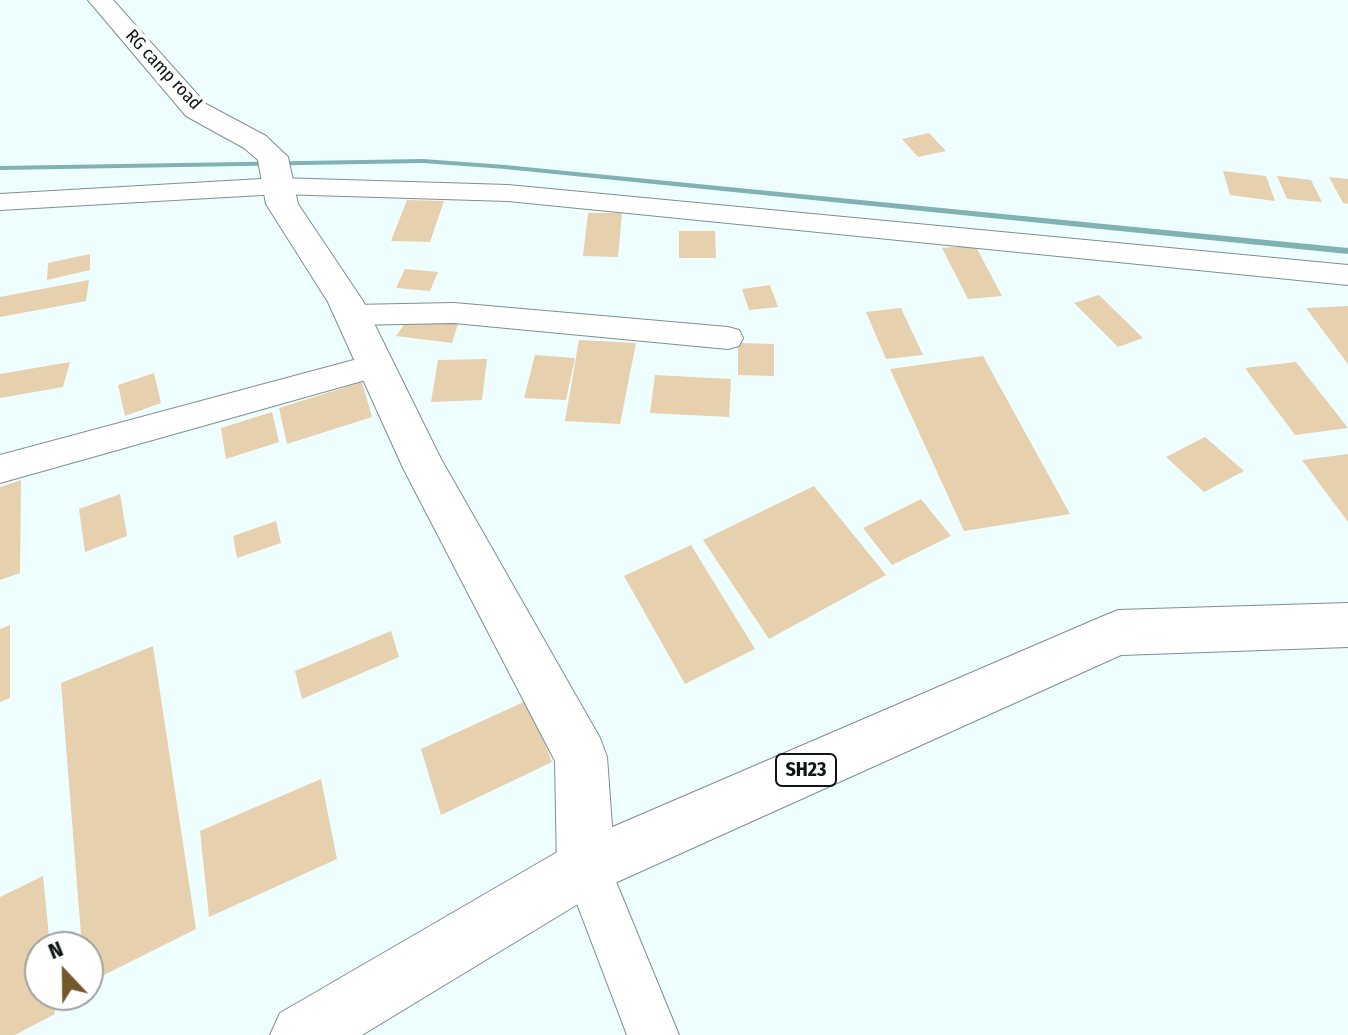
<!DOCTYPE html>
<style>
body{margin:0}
#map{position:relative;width:1348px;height:1035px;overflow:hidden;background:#eefeff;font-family:"Fira Sans Condensed",sans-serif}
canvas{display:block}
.north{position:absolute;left:24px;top:931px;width:80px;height:80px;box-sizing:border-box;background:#fff;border:2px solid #9fa1a1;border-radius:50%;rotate:338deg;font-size:22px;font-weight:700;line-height:32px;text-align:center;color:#0f1515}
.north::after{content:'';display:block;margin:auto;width:28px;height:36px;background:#73582a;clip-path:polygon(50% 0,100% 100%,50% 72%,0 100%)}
</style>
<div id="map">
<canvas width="1348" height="1035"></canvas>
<div class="north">N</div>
</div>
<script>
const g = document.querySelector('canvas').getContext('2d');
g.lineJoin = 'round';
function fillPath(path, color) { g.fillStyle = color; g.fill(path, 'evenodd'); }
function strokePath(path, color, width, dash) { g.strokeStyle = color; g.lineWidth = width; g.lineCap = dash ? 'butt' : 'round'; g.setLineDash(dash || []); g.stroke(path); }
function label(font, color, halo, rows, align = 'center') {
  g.font = font + ' "Fira Sans Condensed",sans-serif'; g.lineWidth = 8; g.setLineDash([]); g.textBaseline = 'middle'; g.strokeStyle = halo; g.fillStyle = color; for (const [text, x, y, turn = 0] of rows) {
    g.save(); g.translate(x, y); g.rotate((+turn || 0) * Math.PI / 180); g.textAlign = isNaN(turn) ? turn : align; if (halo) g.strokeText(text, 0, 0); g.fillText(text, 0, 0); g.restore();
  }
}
fillPath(new Path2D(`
 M423 159 505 165 1348 248V254L505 169 423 163 0 170V166Z`), '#80b1b3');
fillPath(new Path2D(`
 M929 133 946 151 918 157 902 139Z
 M1223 171 1266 176 1275 201 1230 195Z
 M1277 176 1311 180 1322 202 1287 199Z
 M1329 177 1348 179V204L1343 203Z
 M407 200 444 201 430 242 391 241Z
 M588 213H622L618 257 583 256Z
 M679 231H715L716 258H679Z
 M975 245 1002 296 968 299 942 248Z
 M90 254V270L47 280 48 263Z
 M405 269 438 272 430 291 396 288Z
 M89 280 86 301 0 317V297Z
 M770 285 778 307 749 310 742 289Z
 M1099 295 1143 338 1118 347 1074 303Z
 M1348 306V364L1306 308Z
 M901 308 923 355 886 359 866 312Z
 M408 319 458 324 452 343 396 336Z
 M579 340 636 343 620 424 565 421Z
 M738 343 774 344V376L738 375Z
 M535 355 575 358 566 400 524 398Z
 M983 356 1070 514 964 531 890 369Z
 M487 359 482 400 431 402 438 360Z
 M70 362 63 387 0 398V374Z
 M1296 362 1348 428 1295 435 1245 368Z
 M154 373 161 403 125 416 118 385Z
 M655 375 731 379 729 417 650 413Z
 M362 382 372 417 287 444 279 408Z
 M272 412 279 442 226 459 221 428Z
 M1205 437 1244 471 1204 492 1166 457Z
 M1348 454V522L1302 460Z
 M21 480 20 573 0 580V487Z
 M814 486 886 575 769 639 703 540Z
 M120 494 127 536 85 552 79 509Z
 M921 499 951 536 892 565 863 528Z
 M276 521 281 543 237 558 233 536Z
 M691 545 755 649 685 684 624 576Z
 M10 625V698L0 702V629Z
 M391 631 399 657 302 699 295 671Z
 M153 646 196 929 88 983V947H82L61 683Z
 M528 700 552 762 441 815 421 749Z
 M321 779 337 859 209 917 200 831Z
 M43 876 50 947H40V995H54L55 1014 15 1035H0V897Z`), '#e6d0ae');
const street = new Path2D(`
 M279 178 508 185 1348 265V285L508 201 279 194 0 210V194Z
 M454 303 728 327 739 330 743 338 739 346 728 349 454 323 352 325 341 322 337 315 341 308 352 305Z
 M376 354 387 358 392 366 387 374 0 483V455Z
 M586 844 603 850 679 1035H627L563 867 569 850Z`);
const secondary = new Path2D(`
 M88 0H113L206 104 266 136 288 157 298 204 363 301 441 459 600 738 607 757 615 867 606 887 586 896 566 887 557 867 555 761 403 468 328 302 266 204 258 160 244 148 186 116Z`);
const primary = new Path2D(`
 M1348 603V647L1121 655 606 887 362 1035H270L280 1013 566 847 1101 617 1118 610Z`);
strokePath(street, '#808e8f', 2);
strokePath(secondary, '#808e8f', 2);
strokePath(primary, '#808e8f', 2);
fillPath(street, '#fff');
fillPath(secondary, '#fff');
fillPath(primary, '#fff');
label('18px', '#0f1515', '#fff', [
 ["RG camp road",163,70,47]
]);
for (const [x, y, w] of [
 [806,770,60]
]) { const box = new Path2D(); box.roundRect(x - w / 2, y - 16, w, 32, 6); g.fillStyle = '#fff'; g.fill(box); strokePath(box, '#0f1515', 2); }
label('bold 20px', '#0f1515', null, [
 ["SH23",806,770]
]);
</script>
